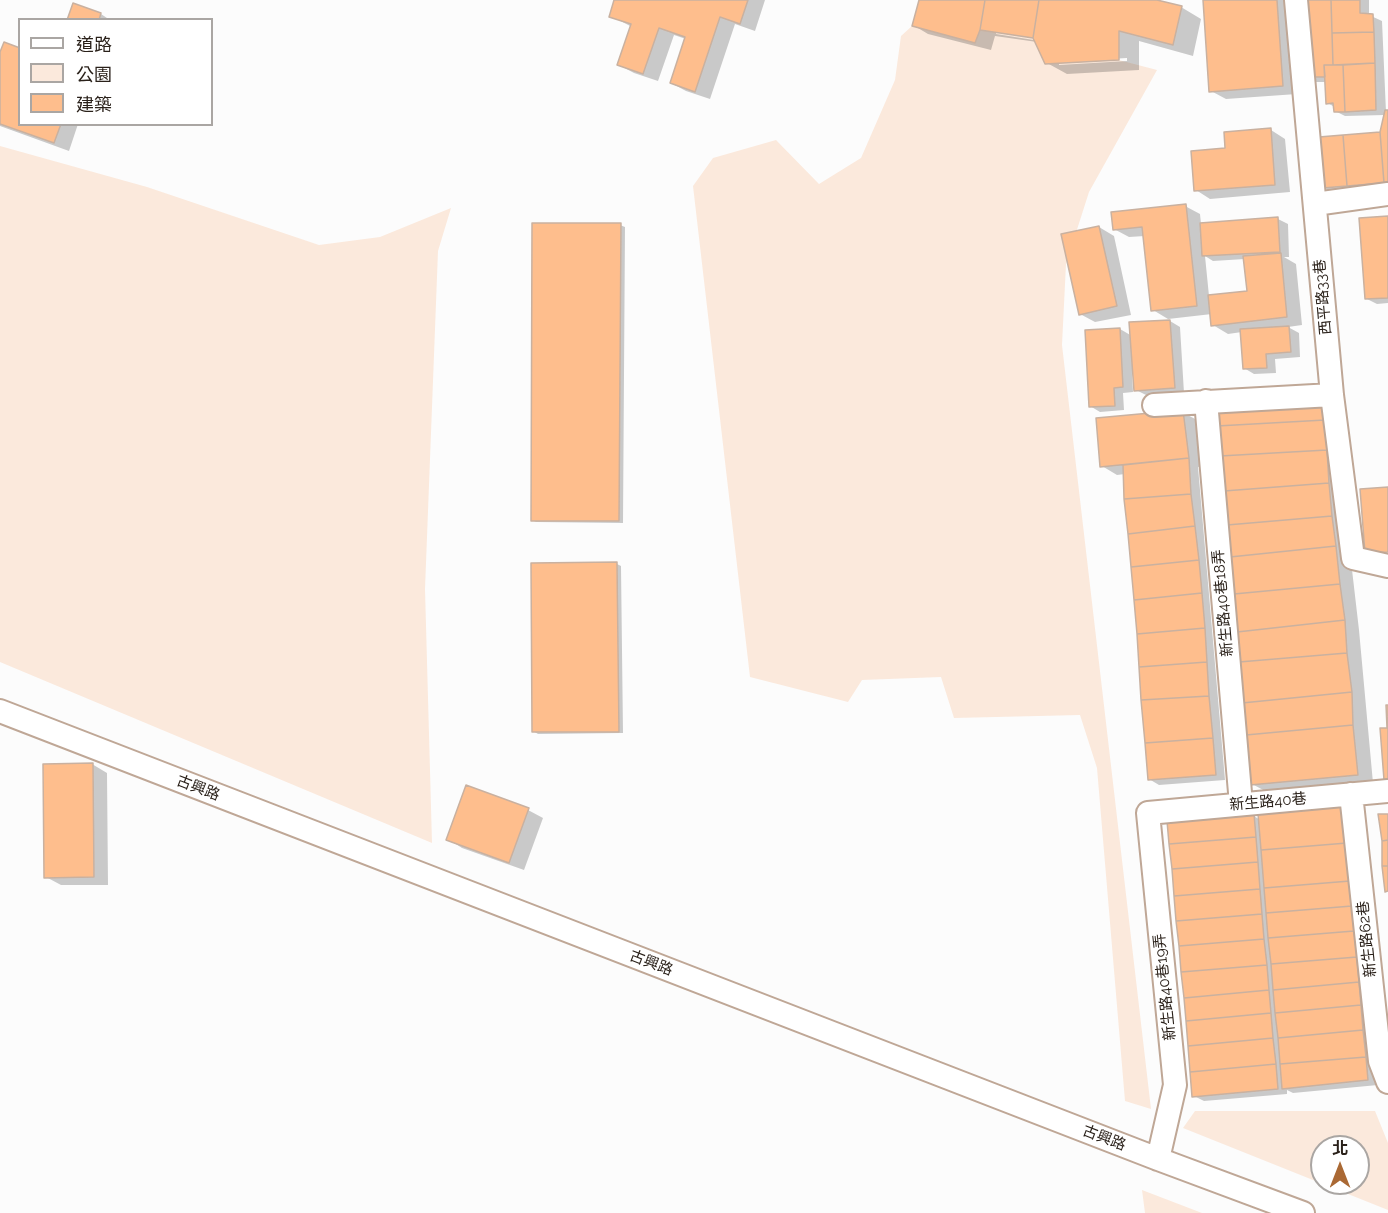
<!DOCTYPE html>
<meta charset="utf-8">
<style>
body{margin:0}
#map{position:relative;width:1388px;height:1213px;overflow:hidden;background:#fcfcfc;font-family:Raleway,"Noto Sans TC",sans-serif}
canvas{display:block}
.legend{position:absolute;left:18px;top:18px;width:195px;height:108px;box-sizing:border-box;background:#fff;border:2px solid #aaa6a3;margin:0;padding:8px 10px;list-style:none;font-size:18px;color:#2a211a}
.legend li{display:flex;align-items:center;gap:12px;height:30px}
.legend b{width:30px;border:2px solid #aaa6a3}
.north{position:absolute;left:1310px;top:1135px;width:60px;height:60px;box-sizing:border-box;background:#fff;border:2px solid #aaa6a3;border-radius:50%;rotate:0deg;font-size:16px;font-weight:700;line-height:24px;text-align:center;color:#2a211a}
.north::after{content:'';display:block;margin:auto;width:21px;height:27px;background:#aa6934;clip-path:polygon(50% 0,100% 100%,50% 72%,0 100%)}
</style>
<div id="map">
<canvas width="1388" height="1213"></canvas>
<ul class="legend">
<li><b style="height:8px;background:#fff"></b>道路</li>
<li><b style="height:16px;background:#fbe9dc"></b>公園</li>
<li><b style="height:16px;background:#febe8d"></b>建築</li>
</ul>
<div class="north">北</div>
</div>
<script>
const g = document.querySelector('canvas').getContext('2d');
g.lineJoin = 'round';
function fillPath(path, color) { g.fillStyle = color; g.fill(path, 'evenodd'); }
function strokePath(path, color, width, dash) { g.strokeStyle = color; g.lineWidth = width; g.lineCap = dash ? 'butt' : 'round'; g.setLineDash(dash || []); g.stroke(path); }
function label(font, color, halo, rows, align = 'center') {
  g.font = font + ' Raleway,"Noto Sans TC",sans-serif'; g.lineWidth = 4.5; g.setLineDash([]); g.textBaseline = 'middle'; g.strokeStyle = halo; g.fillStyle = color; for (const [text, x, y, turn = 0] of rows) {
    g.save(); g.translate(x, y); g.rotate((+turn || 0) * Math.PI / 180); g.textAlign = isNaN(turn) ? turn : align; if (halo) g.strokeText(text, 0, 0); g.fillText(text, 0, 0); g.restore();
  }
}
fillPath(new Path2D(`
 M912 26 975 43 980 30 1033 38 1046 64 1119 60 1157 70 1089 192 1066 264 1062 345 1151 1109 1125 1101 1097 768 1080 715 954 718 941 677 862 680 848 702 750 677 693 186 713 158 776 140 819 184 861 158 895 80 901 36Z
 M0 146 147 187 319 245 380 237 451 208 438 251 425 589 432 843 0 662Z
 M1195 1111H1375L1388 1143V1210L1183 1128ZM1322 1147H1358V1183H1322Z
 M1142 1190 1202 1213H1145Z`), '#fbe9dc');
fillPath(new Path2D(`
 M616 0H765L755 31 735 24 710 99 686 91 671 83 686 39 674 35 658 81 634 73 619 65 632 27 611 16Z
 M920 0H1154L1181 7 1201 19 1193 56 1139 41V70L1067 74 1047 63 1037 42 995 36 991 50 928 34 913 25ZM996 31 1041 38 1040 41 996 34ZM1127 58V61L1059 65V62Z
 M1204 0H1290L1297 94 1226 99 1211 91Z
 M1303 0H1369V15L1382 21 1386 112H1388V189L1335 193 1325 188 1381 133 1385 115 1345 116 1335 111V107L1327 103V82H1315L1305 77Z
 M74 5 101 14 110 20H69Z
 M0 56 20 124H78L69 151 0 126Z
 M1271 130 1285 139 1290 192 1210 199 1196 190 1227 150Z
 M1185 206 1200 214 1201 224 1278 219 1288 224 1289 257H1284L1296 264 1302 325 1288 327 1299 333 1300 357 1275 359 1276 373 1254 374 1244 368 1242 332 1228 334 1213 325 1212 314 1168 319 1153 310 1145 236 1129 237 1114 229ZM1205 256 1213 261 1245 259 1248 292 1209 296Z
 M1388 217V303L1377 304 1367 299Z
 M620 225 625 227 623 523 536 522 532 520Z
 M1099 227 1114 236 1131 315 1095 322 1080 314Z
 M1170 321 1180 327 1184 393 1146 395 1136 390 1134 372H1132L1133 392 1123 393 1124 410 1100 412 1090 406 1120 329 1132 336Z
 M1323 404 1343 492 1359 630 1373 783 1267 792 1252 784Z
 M1182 412 1197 420 1203 466 1198 467 1225 780 1159 785 1149 779 1125 474 1117 475 1102 466Z
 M617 564 621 566 623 733 538 734 533 731 532 565Z
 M92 764 107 773 108 885H61L46 877Z
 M528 810 543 818 524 870 462 848 448 839Z
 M1254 816 1365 889 1378 1085 1293 1093 1287 1090V1094L1204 1101 1194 1096Z`), '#0003');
const building = new Path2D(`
 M614 0H748L740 24 720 17 695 92 670 83 685 37 659 28 643 74 617 65 631 24 609 17Z
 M919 0H985L980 30 975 43 912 26Z
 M985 0H1039L1033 38 980 30Z
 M1039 0H1157L1182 6 1173 45 1119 31V60L1045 64 1033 38Z
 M1203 0H1277L1283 86 1209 92Z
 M1301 0H1331L1333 65H1324L1325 77H1304Z
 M1331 0H1360V13L1373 14 1374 32 1332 33Z
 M73 3 101 13 99 20H67Z
 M1374 32 1375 63 1333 65 1332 33Z
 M4 42 20 48V124H61L54 143 0 124V52Z
 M1375 63 1376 110 1345 112 1343 65Z
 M1324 65H1343L1345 112H1334L1333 103 1326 104Z
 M1385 110H1388V183H1384L1380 132Z
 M1271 128 1275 185 1194 191 1191 151 1225 148 1224 132Z
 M1380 132 1384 183 1347 186 1343 135Z
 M1343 135 1347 186 1323 188 1319 137Z
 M1186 204 1197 306 1151 311 1142 227 1113 230 1111 212Z
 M1388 216V298L1365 299 1359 218Z
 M1278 217 1280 252 1202 256 1200 223Z
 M532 223H621L619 521H531Z
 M1099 226 1117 306 1079 315 1061 234Z
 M1281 253 1287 317 1211 326 1208 295 1247 291 1243 256Z
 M1170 320 1175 388 1134 391 1129 322Z
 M1289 326 1291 352 1266 354 1267 368 1243 369 1240 329Z
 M1120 328 1123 387 1114 388 1115 406 1089 407 1085 330Z
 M1324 402 1325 420 1217 426 1216 407Z
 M1183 410 1189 458 1100 467 1096 418Z
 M1325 420 1327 450 1220 456 1217 426Z
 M1327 450 1329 483 1224 491 1220 456Z
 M1189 458 1191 494 1124 499 1123 465Z
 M1329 483 1332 516 1227 525 1224 491Z
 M1388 487V552L1365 553 1360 489Z
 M1191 494 1195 526 1128 534 1124 499Z
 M1332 516 1336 546 1230 557 1227 525Z
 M1195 526 1199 560 1131 567 1128 534Z
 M1336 546 1340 584 1234 594 1230 557Z
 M1199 560 1202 593 1134 600 1131 567Z
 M617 562 619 732H532L531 563Z
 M1340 584 1345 620 1237 632 1234 594Z
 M1202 593 1205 628 1137 634 1134 600Z
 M1345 620 1347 653 1239 662 1237 632Z
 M1205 628 1207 662 1139 667 1137 634Z
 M1347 653 1352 692 1242 703 1239 662Z
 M1207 662 1209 696 1141 700 1139 667Z
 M1352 692 1353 725 1246 735 1242 703Z
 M1209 696 1213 738 1145 743 1141 700Z
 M1386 705H1388V779L1384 780 1380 728H1387Z
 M1353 725 1358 775 1250 785 1246 735Z
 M1213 738 1216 775 1148 780 1145 743Z
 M93 763 94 877 44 878 43 764Z
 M466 785 529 808 509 863 446 840Z
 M1344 806 1347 843 1261 850 1258 814Z
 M1254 814 1256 837 1169 844 1167 821Z
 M1378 814H1388V840L1382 841Z
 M1256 837 1258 862 1172 869 1169 844Z
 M1388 840V866H1382V841Z
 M1347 843 1350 881 1264 888 1261 850Z
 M1258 862 1260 889 1174 896 1172 869Z
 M1382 866H1388V891L1385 892Z
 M1350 881 1352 906 1266 913 1264 888Z
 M1260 889 1262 914 1176 921 1174 896Z
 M1352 906 1354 931 1268 938 1266 913Z
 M1262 914 1264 939 1179 946 1176 921Z
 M1354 931 1357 957 1271 964 1268 938Z
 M1264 939 1267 965 1181 972 1179 946Z
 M1357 957 1359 982 1273 990 1271 964Z
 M1267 965 1269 990 1184 998 1181 972Z
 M1359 982 1361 1005 1275 1013 1273 990Z
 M1269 990 1271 1013 1186 1021 1184 998Z
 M1361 1005 1363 1030 1278 1038 1275 1013Z
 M1271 1013 1273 1038 1188 1046 1186 1021Z
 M1363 1030 1366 1057 1280 1064 1278 1038Z
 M1273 1038 1276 1064 1190 1072 1188 1046Z
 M1366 1057 1368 1080 1282 1089 1280 1064Z
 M1276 1064 1278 1089 1192 1097 1190 1072Z`);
fillPath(building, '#febe8d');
strokePath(building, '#c9b1a0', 1.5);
const street = new Path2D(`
 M1296 0 1332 395 1353 558 1388 566
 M1315 204 1388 194
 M1206 401 1241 804
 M1154 405 1332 395
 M0 711 1158 1159 1303 1213
 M1351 794 1380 1061 1388 1082
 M1158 1159 1175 1085 1148 813 1388 791`);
strokePath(street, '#bfa796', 26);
strokePath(street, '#fff', 22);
label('15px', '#2a211a', '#fff', [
 ["西平路33巷",1323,297,-95],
 ["新生路40巷18弄",1223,603,-95],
 ["古興路",198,788,21],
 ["新生路40巷",1268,802,-5],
 ["新生路62巷",1367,939,-96],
 ["古興路",651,963,21],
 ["新生路40巷19弄",1165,987,-96],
 ["古興路",1104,1138,21]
]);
</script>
